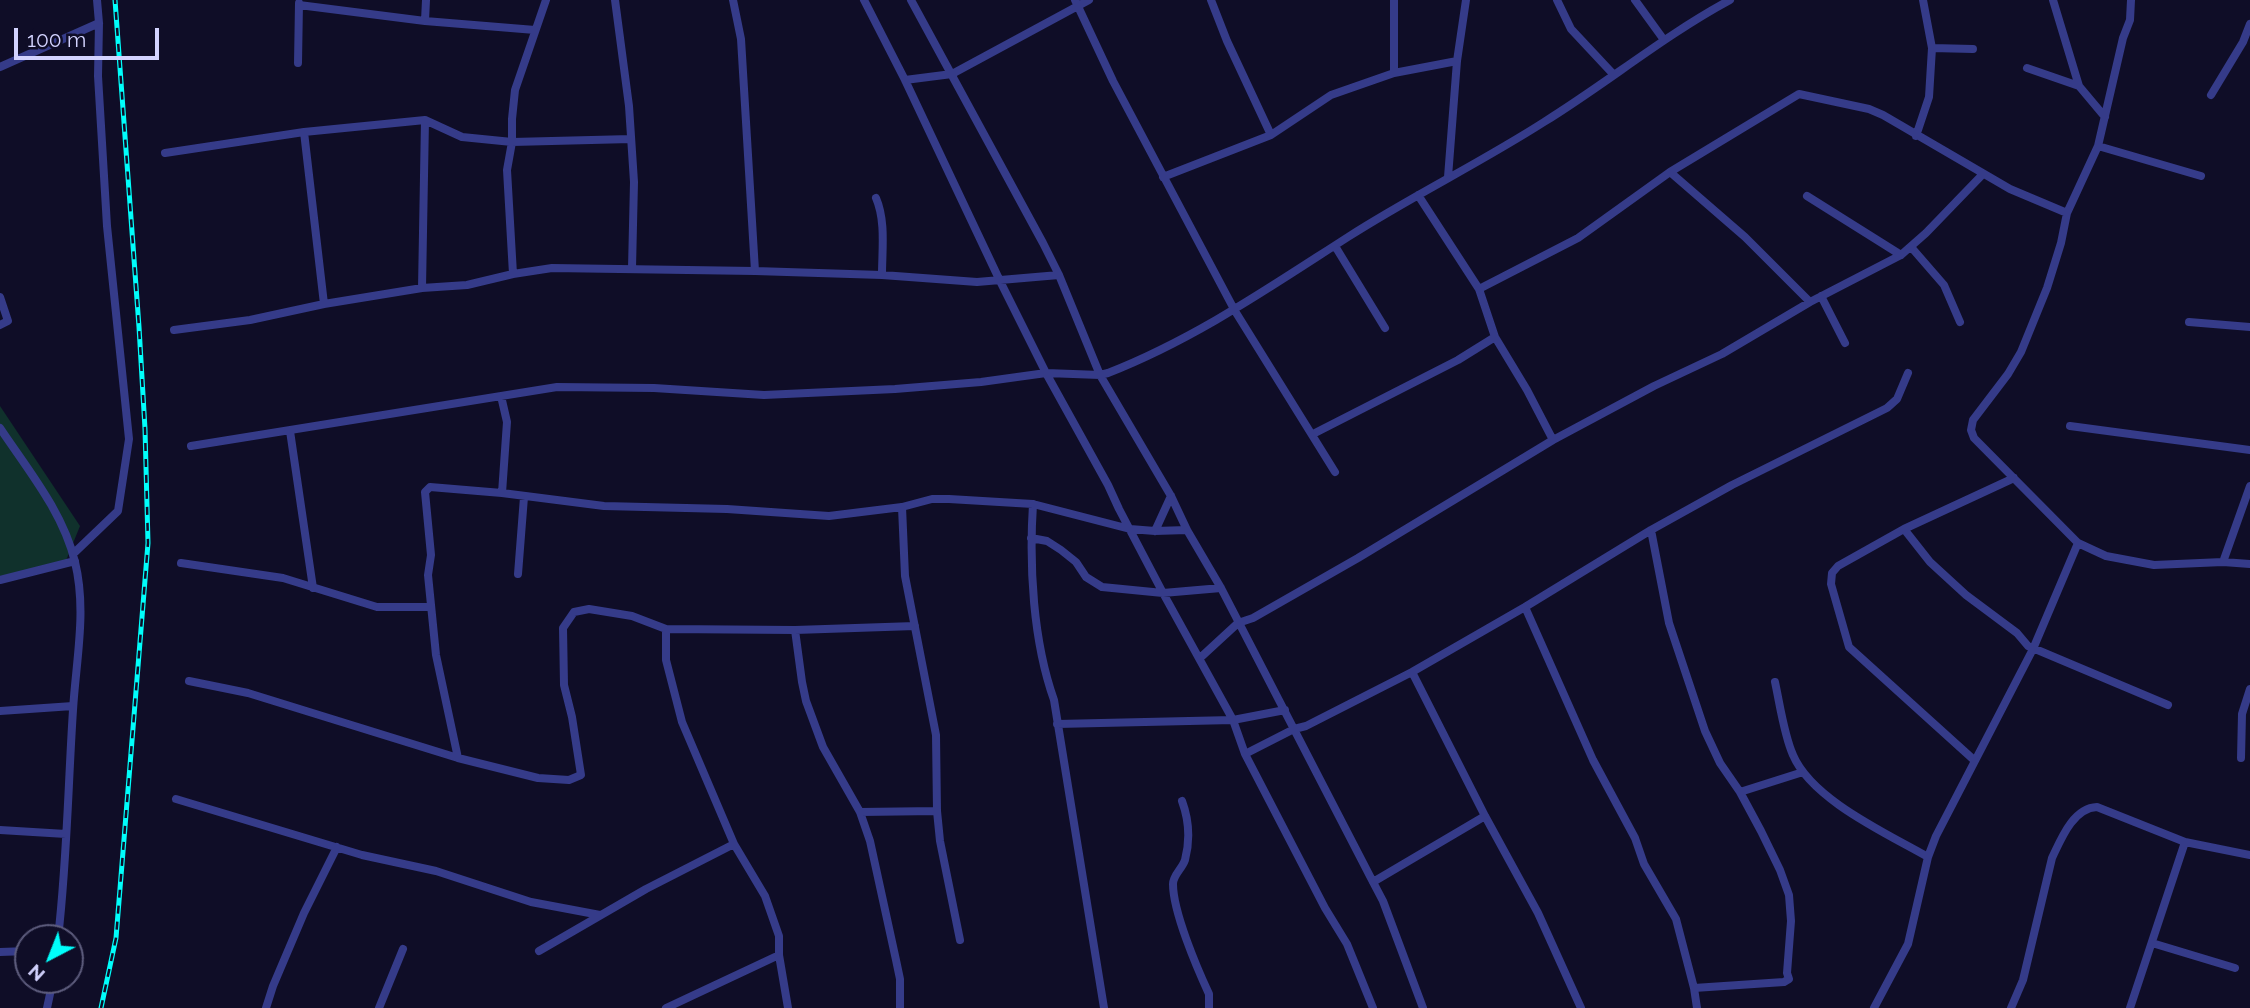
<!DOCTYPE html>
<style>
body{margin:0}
#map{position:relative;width:2250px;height:1008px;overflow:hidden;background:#0f0d27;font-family:Raleway,sans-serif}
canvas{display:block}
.north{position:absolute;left:14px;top:924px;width:70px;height:70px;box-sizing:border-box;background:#0f0d27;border:2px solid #5d5c7d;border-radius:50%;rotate:222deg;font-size:19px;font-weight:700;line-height:28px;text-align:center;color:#d3d3ff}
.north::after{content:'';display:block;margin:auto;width:24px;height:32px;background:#00fefb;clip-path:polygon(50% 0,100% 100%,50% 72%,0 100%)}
.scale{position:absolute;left:14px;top:28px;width:145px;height:32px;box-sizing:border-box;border:4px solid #d3d3ff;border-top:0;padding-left:9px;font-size:21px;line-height:24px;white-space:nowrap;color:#d3d3ff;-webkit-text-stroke:5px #0f0d27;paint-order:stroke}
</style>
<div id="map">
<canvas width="2250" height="1008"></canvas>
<div class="north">N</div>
<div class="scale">100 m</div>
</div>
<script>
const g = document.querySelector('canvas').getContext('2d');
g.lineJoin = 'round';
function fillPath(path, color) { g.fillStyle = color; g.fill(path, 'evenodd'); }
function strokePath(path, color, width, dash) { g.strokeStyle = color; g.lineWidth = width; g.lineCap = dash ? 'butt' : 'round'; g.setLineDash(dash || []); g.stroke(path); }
fillPath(new Path2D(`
 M0 406 80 526 63 568 0 576Z`), '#10312c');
strokePath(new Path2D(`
 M615 0 629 106 634 182 632 268
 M733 0 741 39 755 271
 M864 0 905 80 1000 281 1046 373 1108 485 1119 509 1163 593 1233 720 1245 754 1325 908 1347 944 1373 1008
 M911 0 1043 243 1059 275 1100 375 1171 496 1187 530 1221 588 1373 882 1383 901 1423 1008
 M1075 0 1113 81 1235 311 1335 472
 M1211 0 1227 41 1271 135
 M1394 0V73
 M1557 0 1571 29 1614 75
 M1635 0 1664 40
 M2053 0 2079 86 2105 117
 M2131 0 2130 20 2123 38 2098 146 2067 213 2061 243 2047 288 2021 352 2008 374 1973 420 1971 430 1974 438 2078 543 2106 556 2154 565 2223 562 2250 564
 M299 5 425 21 535 30
 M425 21 426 0
 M1932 48 1973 49
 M298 63 299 3
 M0 67 99 23
 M2027 68 2079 86
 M905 80 952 74 1089 0
 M2211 95 2243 42 2250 24
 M304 132 324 304
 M1916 136 1929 97 1932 48 1923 0
 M2098 146 2201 176
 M165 153 304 132 425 120 462 137 512 142 631 139
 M1670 172 1745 237 1810 302
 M1163 177 1271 135 1331 95 1394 73 1457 61
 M1448 177 1457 61 1466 0
 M1418 195 1479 289 1495 337 1527 390 1553 440
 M1807 196 1901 255
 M876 198C886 221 882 250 882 275
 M1335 246 1385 328
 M1911 247 1944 285 1960 322
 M513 274 507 170 512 142V119L515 90 546 0
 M422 288 425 120
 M1479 289 1578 238 1670 172 1799 94 1869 109 1883 115 2010 189 2067 213
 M1821 296 1845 343
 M0 297 8 321 0 325
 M2189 322 2250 327
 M174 330 250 320 324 304 422 288 467 285 513 274 552 268 755 271 882 275 977 282 1059 275
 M501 396 507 422 502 493
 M2070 426 2250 450
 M0 428C28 470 63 512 75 562 87 611 76 660 73 710 68 786 67 862 58 938
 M290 431 313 588
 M1313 434 1458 360 1495 337
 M191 446 557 387 654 388 764 395 895 389 981 382 1046 373 1100 375 1108 373C1195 339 1270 287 1348 237 1412 196 1480 163 1544 122 1607 83 1665 35 1730 0
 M1033 504C1029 566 1033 641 1054 700L1104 1008
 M902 507 905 576 936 735 937 811 940 841 960 940
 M1904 529 1930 562 1966 595 2017 633 2028 646 2168 705
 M1651 530 1669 623 1705 731 1720 763 1740 792 1761 831 1780 870 1789 895 1791 921 1787 973 1789 979 1784 982 1694 988
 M1155 531 1171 496
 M1031 538 1047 541 1061 550 1076 562 1086 577 1102 587 1163 593 1221 588
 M73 554 118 511 129 439 107 226 98 76 99 23 97 0
 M2223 562 2250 486
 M181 563 283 578 377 607H431
 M518 574 524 497
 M0 580 75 561
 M1525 607 1593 760 1635 838 1644 864 1676 919 1694 988 1697 1008
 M666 629V660L682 722 734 844 765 896 779 936V955L788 1008
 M795 630 802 682 806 701 823 747 860 812 870 841 896 960 900 979V1008
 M1200 658 1238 623 1253 618 1358 558 1553 440 1654 386 1722 354 1810 302 1901 255 1926 233 1983 174
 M1412 672 1485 816 1538 913 1581 1008
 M189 681 248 693 458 758 538 778 569 780 581 775 572 717 564 685 563 628 574 612 589 609 632 616 666 629 795 630 915 626
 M1775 682C1780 705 1784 735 1793 755 1812 800 1888 834 1928 857
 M0 711 73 706
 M1057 724 1233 720 1285 710
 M1245 754 1294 729 1306 726 1412 672 1525 607 1651 530 1732 485 1887 408 1897 399 1908 373
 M458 758 436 655 428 575 431 555 425 492 430 487 502 493 604 506 727 509 829 516 902 507 932 499H949L1033 504 1130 529 1155 531 1187 530
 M2241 758 2242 714 2250 689
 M1974 760 1849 647 1831 584 1832 573 1838 566 1904 529 2014 478
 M1740 792 1803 772
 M176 799 362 855 436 871 531 902 600 915
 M1182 801C1189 820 1190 841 1185 860 1182 869 1173 875 1173 884 1173 912 1197 968 1209 994V1008
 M860 812 937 811
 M0 830 66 834
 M1373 882 1485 816
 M2152 943 2235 968
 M539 951 646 889 734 844
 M0 952 28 951
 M47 1008 53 980
 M266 1008 273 986 304 913 337 847
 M379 1008 403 949
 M666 1008 779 955
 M1874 1008 1908 944 1928 857 1936 836 2033 649 2078 543
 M2011 1008 2023 980 2052 858C2061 839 2073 808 2097 807L2185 842 2250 855
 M2130 1008 2185 842`), '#353b89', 8);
const rail = new Path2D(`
 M101 1008 116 938 148 543 145 429 139 327 115 0`);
strokePath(rail, '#00fefb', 5);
strokePath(rail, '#0f0d27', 2.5, [8]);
</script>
